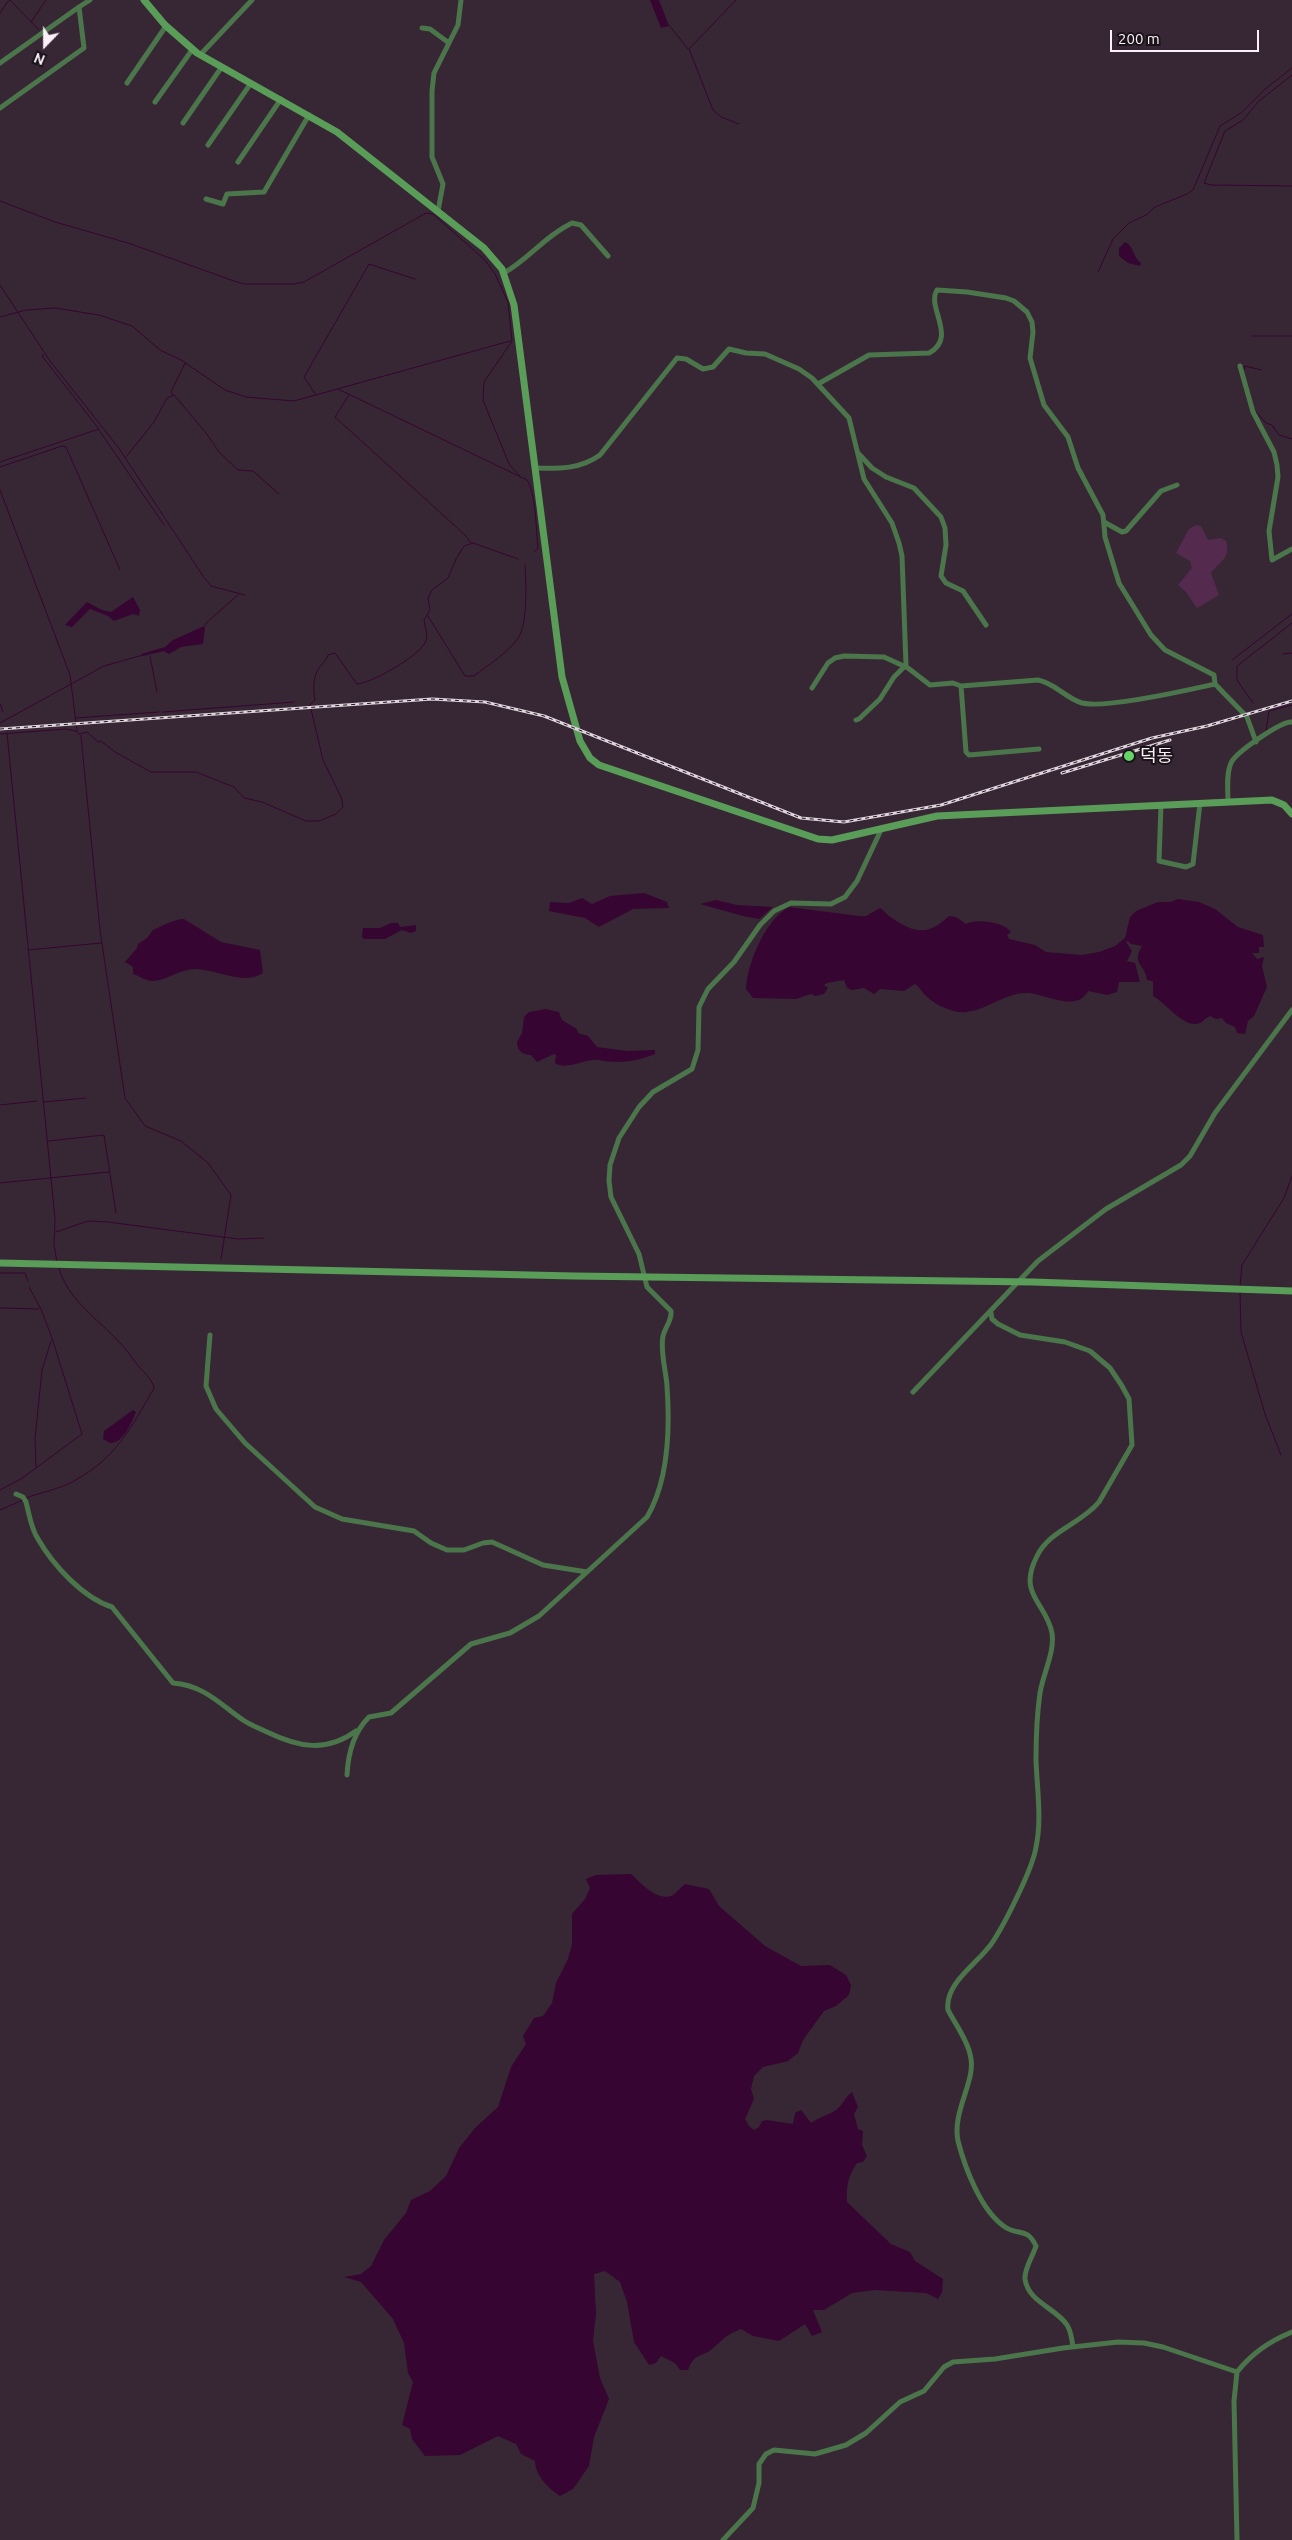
<!DOCTYPE html>
<meta charset="utf-8">
<style>
body{margin:0}
#map{position:relative;width:1292px;height:2540px;overflow:hidden;background:#372734;font-family:Ubuntu,sans-serif}
canvas{display:block}
.north{position:absolute;left:20px;top:20px;width:50px;height:50px;-webkit-text-stroke:4px #1a1319;paint-order:stroke;rotate:202deg;font-size:14px;font-weight:700;line-height:20px;text-align:center;color:#fcf1f9}
.north::after{content:'';display:block;margin:auto;width:18px;height:22px;background:#fcf1f9;clip-path:polygon(50% 0,100% 100%,50% 72%,0 100%)}
.scale{position:absolute;left:1110px;top:30px;width:149px;height:22px;box-sizing:border-box;border:2px solid #fcf1f9;border-top:0;padding-left:6px;font-size:15px;line-height:18px;white-space:nowrap;color:#fcf1f9;-webkit-text-stroke:4px #1a1319;paint-order:stroke}
</style>
<div id="map">
<canvas width="1292" height="2540"></canvas>
<div class="north">N</div>
<div class="scale">200 m</div>
</div>
<script>
const g = document.querySelector('canvas').getContext('2d');
g.lineJoin = 'round';
function fillPath(path, color) { g.fillStyle = color; g.fill(path, 'evenodd'); }
function strokePath(path, color, width, dash) { g.strokeStyle = color; g.lineWidth = width; g.lineCap = dash ? 'butt' : 'round'; g.setLineDash(dash || []); g.stroke(path); }
function label(font, color, halo, rows, align = 'center') {
  g.font = font + ' Ubuntu,"Noto Sans KR",sans-serif'; g.lineWidth = 4; g.setLineDash([]); g.textBaseline = 'middle'; g.strokeStyle = halo; g.fillStyle = color; for (const [text, x, y, turn = 0] of rows) {
    g.save(); g.translate(x, y); g.rotate((+turn || 0) * Math.PI / 180); g.textAlign = isNaN(turn) ? turn : align; if (halo) g.strokeText(text, 0, 0); g.fillText(text, 0, 0); g.restore();
  }
}
fillPath(new Path2D(`
 M1196 525 1201 526 1208 540 1221 538 1226 541C1231 558 1220 561 1211 573L1219 595 1197 608 1186 592 1178 585 1192 568 1190 561 1176 553 1189 529Z`), '#552a4f');
fillPath(new Path2D(`
 M650 0H659L669 26 661 28Z
 M1125 242C1134 246 1133 258 1141 263L1140 266 1128 263 1119 256V248Z
 M133 597 140 610 139 616 133 614 114 621 108 616 90 609 72 627 65 625 87 602 102 610 111 612Z
 M202 627 205 628 203 644 181 647 169 654 164 651 143 656 141 654 165 647 173 640Z
 M644 893 667 902 669 908 633 909 599 927 585 918 549 911 550 902 569 903 582 898 592 904 610 896Z
 M1178 899 1199 902 1215 909 1238 927 1263 935 1264 947H1259V953H1252L1257 959 1264 957 1262 966 1267 987 1254 1016 1248 1021 1245 1034 1237 1033 1235 1027 1226 1023 1222 1018 1216 1019 1210 1016C1205 1018 1202 1024 1196 1024 1183 1026 1164 1002 1153 996V981L1147 980C1145 963 1131 965 1142 946L1131 944 1128 941 1126 942 1132 951 1127 961 1135 963 1140 982H1119L1117 992 1107 995 1088 991C1077 1013 1045 994 1028 993 1003 992 984 1014 959 1012 948 1011 933 1003 925 995 921 991 920 987 915 984L904 991 880 989 874 994 864 988 852 990 847 988 844 980 827 983 824 985 828 988 824 994 815 996 811 994 796 999 753 998 746 989C747 963 766 919 789 907L859 916H866L880 908C884 910 885 913 889 916 914 933 926 937 949 916L956 917 966 924C976 918 1005 922 1011 932L1007 935 1009 939 1035 945 1046 952 1082 955 1099 952 1115 946 1125 938 1130 917 1136 911 1158 902H1171Z
 M716 900 737 905 773 907 759 919 743 916 700 904Z
 M184 919 221 942 260 950 263 973C243 986 216 969 195 969 180 969 164 982 151 981 145 980 139 976 133 974V967L125 962 137 948 138 944 147 938 153 930C162 926 174 919 184 919Z
 M391 923H398L400 927 416 925V931L411 933 402 930 385 939H364L362 937 363 928H380Z
 M546 1009 559 1012 562 1020 577 1029 578 1033 588 1036 597 1047 627 1051 655 1050V1054C636 1062 617 1064 598 1060 587 1058 566 1071 555 1063L556 1055 554 1054 537 1062 531 1055C522 1055 517 1050 517 1042L522 1033 524 1017 529 1012Z
 M133 1410 136 1412C131 1423 124 1443 110 1443L103 1439 104 1431Z
 M631 1874C640 1882 658 1903 673 1895 677 1892 681 1887 685 1884L709 1889 719 1906 765 1946 801 1966 830 1965 846 1975 851 1985 849 1995 836 2006 824 2011 803 2040 798 2053 788 2061 763 2067 754 2076 751 2089 754 2099 745 2119 749 2126 754 2130 759 2127 762 2121 767 2120 793 2124 795 2113 801 2110 811 2123C819 2117 831 2114 836 2110 843 2105 845 2097 852 2092L858 2107 854 2114 858 2129 863 2131 862 2145 867 2156 863 2162 857 2163C848 2176 846 2187 847 2202L891 2244 910 2252 915 2261 943 2279 942 2292 938 2299 926 2293 875 2290 852 2293 824 2310H813L822 2332 812 2336 805 2324 779 2341 753 2336 741 2329C724 2336 725 2338 712 2349 701 2358 695 2352 688 2370H680L675 2363 661 2356 656 2363 649 2365 634 2342 627 2302 620 2282 605 2271 594 2274 596 2314 593 2341 600 2378 609 2399 594 2437 589 2466 573 2489 560 2496C548 2488 535 2475 535 2461L521 2454 516 2444 498 2436 460 2455 425 2456 412 2439 410 2429 402 2425 413 2382 408 2373 404 2343 393 2319 361 2282 344 2277 361 2274 371 2266 384 2240 406 2213 411 2200 430 2191 446 2176 459 2148 475 2128 498 2107 511 2067 526 2044 523 2036 534 2018 543 2016 552 2003 556 1983 568 1959 572 1944V1914L585 1899 590 1888 586 1879 596 1875Z`), '#360531');
strokePath(new Path2D(`
 M10 0 39 30
 M736 0 689 49 713 110 721 117 739 124
 M0 13 9 0
 M31 22 46 0
 M669 25 688 49
 M1292 75 1259 101 1243 120 1225 131 1204 183 1211 185 1292 186
 M0 201 55 222 128 243 234 281 244 284H294L304 282 426 213 433 214 485 260 495 274 508 302 512 341 484 382 483 400 509 464 520 476
 M1098 272 1113 239 1129 223 1146 215 1155 207 1187 194 1193 190 1220 126 1241 113 1264 90 1292 68
 M0 285 50 361 118 447 203 576 211 586 245 595
 M0 317 26 310 55 308 99 315 132 326 160 350 181 360 225 390 246 397 294 401 510 341
 M1252 336H1292
 M1244 370V366L1262 370
 M338 389 527 480C536 493 536 531 538 548L534 552
 M173 395 171 392 185 363
 M316 395 304 377 369 264 415 279
 M349 395 335 417 465 535 471 543
 M1256 412 1266 423 1272 425 1279 435 1292 439
 M99 430 164 525
 M126 457 154 422 167 398 174 395 206 433 219 452 238 470 253 471 279 494
 M0 462 99 429 42 356 44 355
 M0 467 62 446 66 447 120 570
 M0 490 70 675 77 731
 M428 616 465 676H474C488 665 508 653 518 638 528 624 526 582 525 565
 M203 628 207 622 238 595
 M1283 654 1292 653
 M150 656 157 692
 M1232 660 1292 614
 M1253 703 1237 680V666L1292 623
 M0 704 3 712
 M163 712 294 702
 M75 718 159 712
 M0 723 104 666 143 655
 M1266 731 1269 711 1292 705
 M7 733 55 1219 54 1245 57 1262
 M0 734 66 729 76 731 81 736 100 930 125 1098 145 1126 181 1141 208 1163 231 1195 221 1259
 M80 734 87 732 98 742 101 741 115 752 151 772H196L234 787 244 798 262 802 306 821H319L336 814 343 807 341 797 323 760 310 705 315 700C313 691 313 676 319 668 323 663 326 661 328 655L335 653 357 684C372 683 417 657 425 643 429 635 425 628 424 620L430 610 428 598 432 590 448 578 456 559 464 546 473 543 518 559
 M28 950 101 943
 M43 1102 86 1098
 M0 1105 37 1101
 M48 1141 104 1135 116 1213
 M0 1183 109 1172
 M56 1232 88 1221 108 1222 238 1239 264 1238
 M0 1273H25L28 1281
 M1240 1287 1242 1265 1284 1198 1292 1176
 M1240 1293 1241 1332 1265 1414 1281 1455
 M0 1308 39 1309
 M36 1467 35 1439 42 1370 51 1341
 M0 1490 21 1479 82 1434 52 1338 41 1309 29 1287
 M26 1498C42 1492 60 1489 74 1481 116 1458 131 1428 154 1388 152 1378 142 1371 136 1363 130 1356 126 1348 119 1342 98 1319 67 1299 59 1268
 M0 1510 23 1500`), '#360531', 1);
strokePath(new Path2D(`
 M422 28 430 29 449 43
 M200 55 252 0
 M0 63 79 7
 M127 83 166 26
 M155 102 192 50
 M0 108 84 48 79 7 90 0
 M183 123 221 68
 M208 145 251 83
 M238 162 281 99
 M206 199 223 204 227 194 264 192 309 115
 M438 211 443 184 432 157V91L434 73 458 25 461 0
 M504 273C529 259 545 236 572 223L581 225 608 256
 M1240 366 1253 412 1274 452 1277 465 1278 477 1269 531 1272 560 1292 549
 M818 384 869 355 929 353C958 338 926 307 937 290L967 292 1006 298 1014 301 1027 312 1032 322 1033 332 1030 358 1044 405 1068 437 1078 468 1103 515 1105 537 1119 583 1151 635 1165 650 1214 675 1215 684 1247 717 1256 742
 M858 453 872 468 886 477 914 488 941 517 945 528 946 545 941 576 946 583 963 591 986 625
 M535 468C559 469 581 469 600 455L677 358 686 359 703 369 713 367 729 349 746 353 765 354 799 369 812 378 849 418 864 479 892 523 899 543 902 556 906 665 894 677 880 699 859 719 856 720
 M1104 522 1122 532 1126 531 1161 491 1177 485
 M812 688 828 663 835 658 844 656 884 657 908 668 930 685 953 683 961 686
 M1039 749 969 755 966 752 961 686 1038 680C1055 683 1065 698 1082 703 1106 709 1188 690 1215 684
 M1228 802C1228 790 1226 774 1231 763 1235 753 1281 721 1292 722
 M1161 805 1159 861 1186 867 1193 864 1200 803
 M991 1313 992 1319 998 1324 1020 1335 1065 1342 1090 1351 1110 1368 1122 1386 1129 1399 1132 1445 1099 1502C1081 1524 1050 1530 1037 1556 1017 1595 1046 1602 1052 1633 1055 1652 1043 1674 1040 1693 1037 1714 1036 1739 1036 1760 1037 1789 1042 1819 1036 1847 1033 1868 1006 1921 994 1940 981 1962 944 1982 948 2010 956 2025 969 2043 971 2059 975 2082 952 2112 958 2141 965 2168 981 2211 1005 2227 1019 2236 1027 2227 1036 2246 1033 2256 1024 2269 1025 2279 1028 2302 1056 2308 1067 2325 1071 2331 1072 2339 1073 2347
 M210 1335 206 1386 216 1409 245 1443 315 1507 342 1519 414 1531 431 1543 447 1550H464L483 1543 492 1542 543 1565 587 1572
 M913 1392 1038 1261 1106 1209 1181 1165 1190 1156 1215 1113 1292 1010
 M16 1494 23 1497 26 1502C29 1513 31 1529 38 1539 53 1565 83 1598 112 1607L173 1683C203 1685 220 1704 243 1720 250 1725 259 1728 267 1732 298 1747 326 1753 356 1731
 M347 1775C348 1754 353 1733 369 1717L391 1713 471 1644 510 1633 539 1616 647 1517C669 1480 670 1428 667 1386 666 1371 660 1351 663 1336 665 1327 672 1321 671 1311L647 1287 639 1254 611 1197 609 1181 610 1165 619 1138 639 1107 653 1092 692 1069 698 1050 699 1007 708 989 734 962 760 925 774 911 791 903 831 904 845 897 857 881 881 830
 M723 2540 753 2508 759 2483V2464L766 2454 774 2450 815 2454 846 2445 866 2433 900 2402 924 2391 944 2367 953 2362 995 2359 1063 2348 1118 2342 1144 2343 1163 2347 1237 2372C1252 2353 1269 2341 1292 2332
 M1237 2540 1234 2401 1237 2372`), '#4b754a', 5);
strokePath(new Path2D(`
 M144 0 165 25 197 53 337 132 484 248 502 269 514 305 562 677 580 741 590 758 599 765 818 839 832 840 937 816 1272 800 1284 805 1292 814
 M0 1263 574 1276 1033 1282 1292 1291`), '#599d59', 7);
const rail = new Path2D(`
 M0 729 432 699 485 702 544 716 801 818 844 822 941 805 1152 738 1207 726 1292 701
 M1062 773 1170 740`);
strokePath(rail, '#e0d4dd', 3);
strokePath(rail, '#1a1319', 1, [4]);
for (const [x, y, r, color] of [
 [1129,756,6,"#65d467"]
]) { const dot = new Path2D(); dot.arc(x, y, r, 0, 2 * Math.PI); g.fillStyle = color; g.fill(dot); strokePath(dot, '#1a1319', 2); }
label('18px', '#fcf1f9', '#1a1319', [
 ["덕동",1140,756]
], 'left');
</script>
